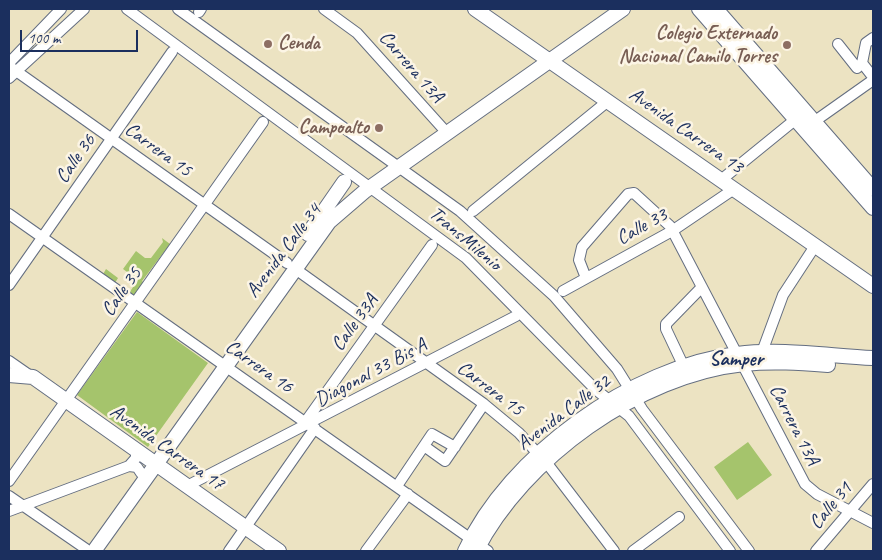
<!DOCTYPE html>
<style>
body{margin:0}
#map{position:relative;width:882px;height:560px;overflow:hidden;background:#ece3c2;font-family:Caveat,sans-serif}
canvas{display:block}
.frame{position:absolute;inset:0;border:10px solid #1b2f5e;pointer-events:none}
.scale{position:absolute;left:20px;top:30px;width:118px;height:22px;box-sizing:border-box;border:2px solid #1b2f5e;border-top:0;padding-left:6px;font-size:15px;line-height:18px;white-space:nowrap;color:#1b2f5e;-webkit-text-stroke:4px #fcf5e5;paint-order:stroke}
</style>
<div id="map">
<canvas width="882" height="560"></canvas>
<div class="frame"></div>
<div class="scale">100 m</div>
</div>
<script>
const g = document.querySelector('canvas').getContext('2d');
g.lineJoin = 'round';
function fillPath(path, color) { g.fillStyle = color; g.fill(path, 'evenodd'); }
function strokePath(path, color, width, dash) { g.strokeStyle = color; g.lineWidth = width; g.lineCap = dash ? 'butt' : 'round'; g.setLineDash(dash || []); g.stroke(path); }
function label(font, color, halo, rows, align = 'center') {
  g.font = font + ' Caveat,sans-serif'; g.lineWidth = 5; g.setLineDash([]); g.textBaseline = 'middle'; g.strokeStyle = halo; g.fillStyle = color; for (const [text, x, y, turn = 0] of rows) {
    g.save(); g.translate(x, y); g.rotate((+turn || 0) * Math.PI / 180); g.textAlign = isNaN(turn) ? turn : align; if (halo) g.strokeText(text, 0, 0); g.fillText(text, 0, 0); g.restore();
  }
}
fillPath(new Path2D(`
 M162 238 170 244 142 281 144 283 132 300 101 278 106 269 118 278 115 283 129 293 138 280 123 269 136 251 145 258H151L163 242Z
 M137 312 208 363 148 447 77 395Z
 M748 442 772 475 737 500 714 467Z`), '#a5c46c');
const minor = new Path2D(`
 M127 9 466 258 595 389 629 416 730 551
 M178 9 460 211 554 296 617 369 642 409 749 551
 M324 9 357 33 447 133
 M199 12 201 9
 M838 44 857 68 862 63 873 77
 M9 63 61 9
 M862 63 866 43 873 38
 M9 66 287 263
 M9 78 84 9
 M815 121 873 80
 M721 180 796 119
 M473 211 608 101
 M9 214 488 551
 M294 268 484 404 519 433 539 455
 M586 278 579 260 582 247 628 194 634 193 670 226 805 484 817 494 873 523
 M9 285 172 52
 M563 291 672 231 734 189
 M762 352 783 295 815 246
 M9 361 32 377
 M684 367 666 329V324L702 287
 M306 421 432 245
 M424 446 445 461 484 404
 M546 462 614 551
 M129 466 137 467 141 473
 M9 481 263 122
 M187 486 516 316
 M397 486 432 434 455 447
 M9 496 86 549
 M9 511 129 466 136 458V451
 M229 551 315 428
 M366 551 408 494
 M633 551 679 517
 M816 551 873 484`);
const major = new Path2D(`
 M475 9 873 286
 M699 9 873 208
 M716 9 873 189
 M308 234 344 182
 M9 375 33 377 279 551
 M94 551 329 222 365 191 623 9
 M465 551C509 455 632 367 737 354 782 348 829 356 873 358
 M476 551C524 458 639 375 744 364 772 361 800 363 828 365`);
strokePath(minor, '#646e81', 12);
strokePath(major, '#646e81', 16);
strokePath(minor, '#fff', 10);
strokePath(major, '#fff', 14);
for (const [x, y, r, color] of [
 [268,44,5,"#8d6e63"],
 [787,45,5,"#8d6e63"],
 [379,128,5,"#8d6e63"]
]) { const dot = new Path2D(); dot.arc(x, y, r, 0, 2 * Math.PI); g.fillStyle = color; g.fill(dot); strokePath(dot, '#fcf5e5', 2); }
label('bold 20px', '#785e54', '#fcf5e5', [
 ["Colegio Externado",777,34],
 ["Nacional Camilo Torres",777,57],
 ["Cenda",278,44,"left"],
 ["Campoalto",369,128]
], 'right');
label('20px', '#1b2f5e', '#fcf5e5', [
 ["Carrera 13A",411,67,49],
 ["Avenida Carrera 13",686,131,35],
 ["Carrera 15",158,150,36],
 ["Calle 36",76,159,-55],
 ["Calle 33",642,227,-29],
 ["TransMilenio",465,239,40],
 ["Avenida Calle 34",284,251,-53],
 ["Calle 35",122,292,-55],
 ["Calle 33A",355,323,-54],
 ["Carrera 16",259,367,35],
 ["Diagonal 33 Bis A",371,373,-28],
 ["Carrera 15",490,389,37],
 ["Avenida Calle 32",564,413,-37],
 ["Carrera 13A",794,425,63],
 ["Avenida Carrera 17",167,448,35],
 ["Calle 31",831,506,-50]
]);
label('bold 21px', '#1b2f5e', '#fcf5e5', [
 ["Samper",736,359]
]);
</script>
